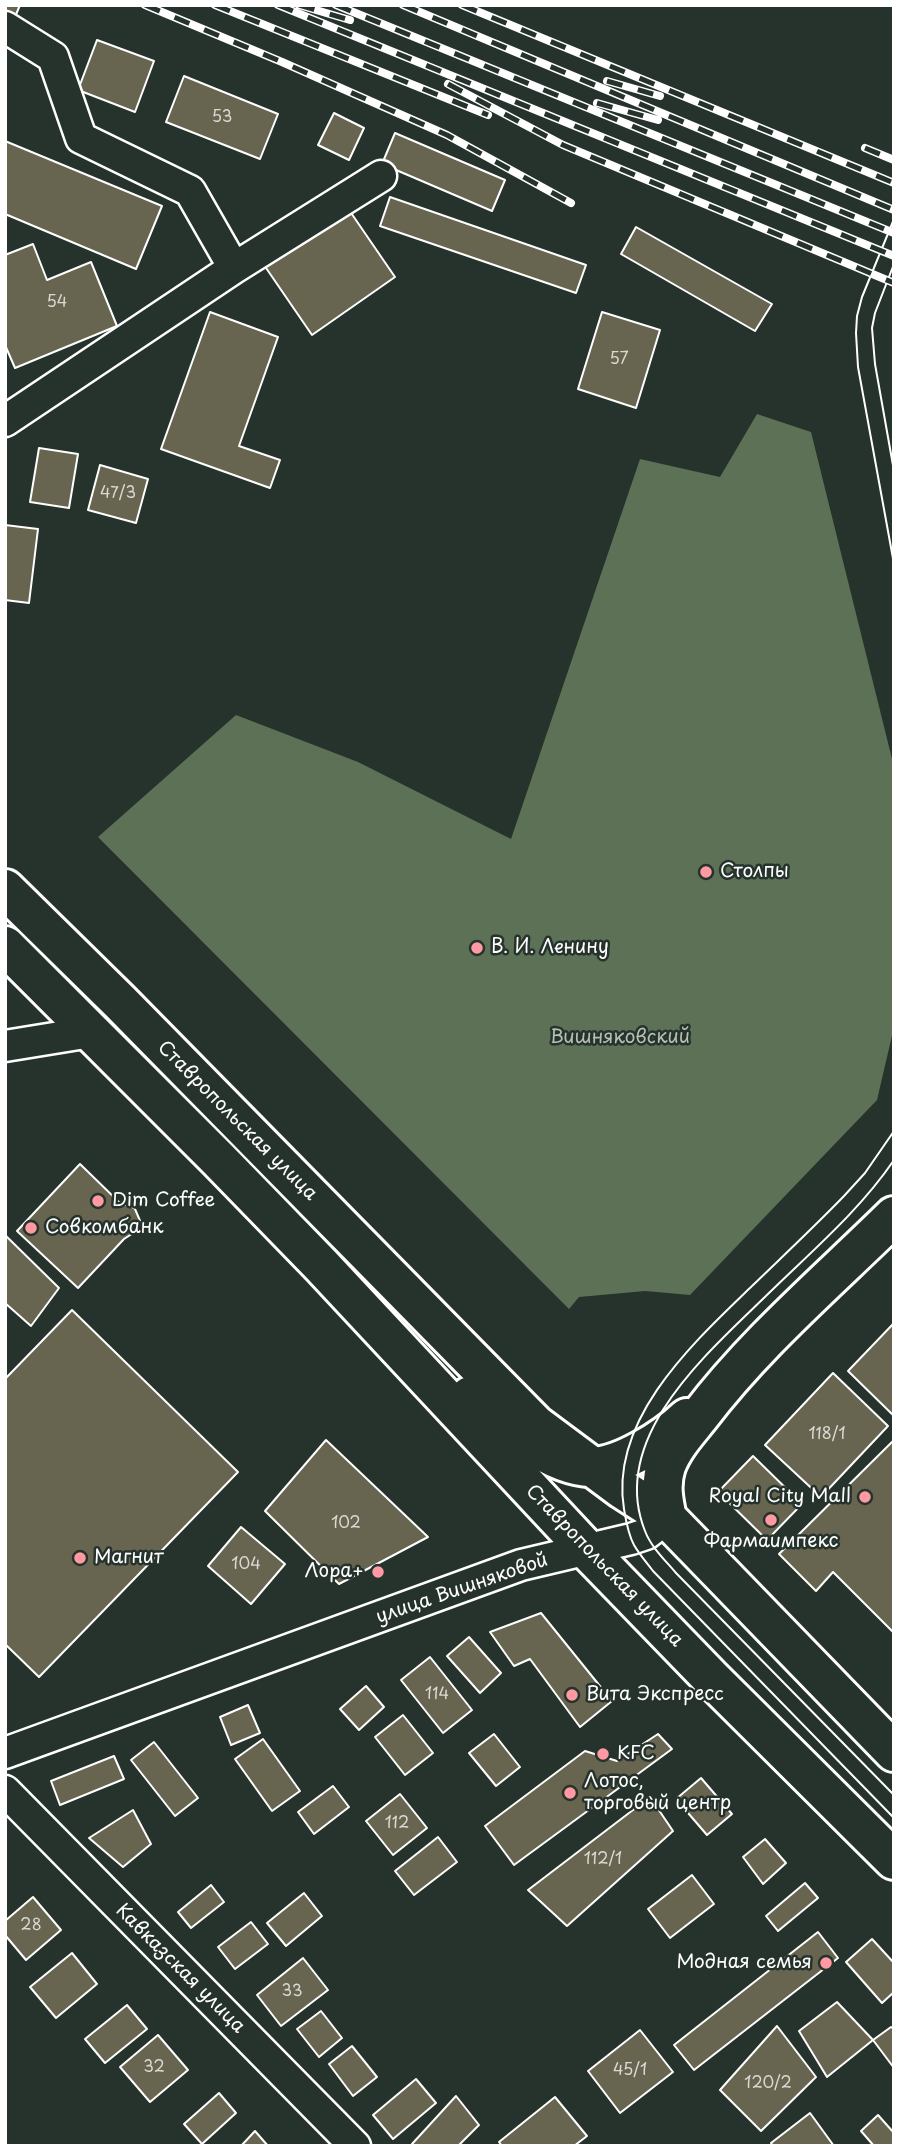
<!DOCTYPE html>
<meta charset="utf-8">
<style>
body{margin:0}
#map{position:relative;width:899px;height:2151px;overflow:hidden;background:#26332d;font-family:"Playpen Sans",sans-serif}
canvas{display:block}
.frame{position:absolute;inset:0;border:7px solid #fff;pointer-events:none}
</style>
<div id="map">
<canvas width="899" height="2151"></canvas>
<div class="frame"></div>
</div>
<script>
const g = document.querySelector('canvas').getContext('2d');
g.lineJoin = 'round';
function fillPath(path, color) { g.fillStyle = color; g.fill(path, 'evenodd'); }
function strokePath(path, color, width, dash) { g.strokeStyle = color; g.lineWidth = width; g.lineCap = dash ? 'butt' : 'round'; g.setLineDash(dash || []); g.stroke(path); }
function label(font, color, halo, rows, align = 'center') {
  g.font = font + ' "Playpen Sans",sans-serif'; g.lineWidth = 5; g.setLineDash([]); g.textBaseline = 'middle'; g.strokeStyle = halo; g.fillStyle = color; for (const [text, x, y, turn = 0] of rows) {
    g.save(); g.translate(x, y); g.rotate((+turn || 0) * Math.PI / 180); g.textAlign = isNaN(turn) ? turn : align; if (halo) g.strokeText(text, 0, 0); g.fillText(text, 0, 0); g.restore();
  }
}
fillPath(new Path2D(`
 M757 414 811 432 894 767V1027L877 1100 690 1295 645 1291 579 1297 569 1309 98 837 236 715 358 762 511 839 640 459 720 477Z`), '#5c7155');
const building = new Path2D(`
 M5 5H20L15 17 5 13Z
 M97 40 154 61 135 112 78 90Z
 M184 76 278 114 260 159 166 122Z
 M334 113 364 128 349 160 318 145Z
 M395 133 505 180 492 211 382 164Z
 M5 141 162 206 136 269 5 214Z
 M390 197 586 265 576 293 380 226Z
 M347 207 395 277 312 335 264 265Z
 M636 227 772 304 755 331 621 254Z
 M33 244 47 280 91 262 117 326 15 368 5 345V255Z
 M210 312 278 337 239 446 280 460 270 488 161 449Z
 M602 312 660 330 636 408 578 389Z
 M39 448 78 454 69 508 30 502Z
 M100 465 148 479 136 523 88 510Z
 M5 525 38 529 29 603 5 600Z
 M80 1164 122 1205H129L135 1209 141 1223 138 1230 124 1239 78 1288 17 1231Z
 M5 1235 59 1288 31 1326 5 1303Z
 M72 1310 238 1472 39 1677 5 1644V1379Z
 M894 1323V1416L848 1371Z
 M833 1373 888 1426 821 1497 765 1445Z
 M326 1440 428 1537 339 1584 265 1511Z
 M894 1440V1633L833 1572 816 1591 779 1554Z
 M753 1456 802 1504 767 1540 718 1492Z
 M241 1527 285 1564 251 1604 208 1566Z
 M541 1613 612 1701 580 1727 530 1659 514 1666 490 1632Z
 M469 1637 501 1673 480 1693 447 1656Z
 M430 1657 472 1710 443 1733 401 1680Z
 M366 1686 384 1707 359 1730 340 1709Z
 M248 1705 260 1733 231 1745 220 1717Z
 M403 1715 433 1753 405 1775 375 1737Z
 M494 1734 520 1767 496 1786 469 1753Z
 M658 1734 672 1749 514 1865 485 1826 585 1751 617 1761Z
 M263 1739 300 1791 272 1811 235 1759Z
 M154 1742 198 1798 175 1816 131 1760Z
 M114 1756 124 1779 60 1805 51 1781Z
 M701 1778 732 1814 707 1835 676 1799Z
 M333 1786 349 1807 314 1834 298 1812Z
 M400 1794 427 1828 393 1855 366 1821Z
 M650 1797 673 1831 567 1926 528 1890Z
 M133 1810 151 1844 123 1867 89 1838Z
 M438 1837 457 1862 414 1895 395 1871Z
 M765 1839 786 1863 763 1884 743 1857Z
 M692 1875 714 1904 670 1938 648 1909Z
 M805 1883 818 1898 778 1931 766 1916Z
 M211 1885 224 1902 191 1928 178 1912Z
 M304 1893 322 1916 286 1946 267 1923Z
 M33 1897 61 1930 26 1960 5 1935V1921Z
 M251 1922 268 1944 235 1969 218 1947Z
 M818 1932 838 1958 694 2070 674 2045Z
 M872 1939 894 1963V1992L882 2003 846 1962Z
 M72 1953 97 1984 56 2018 30 1987Z
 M303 1958 328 1990 281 2026 257 1995Z
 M837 2002 873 2040 827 2077 799 2031Z
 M127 2005 147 2029 105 2063 85 2039Z
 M321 2011 342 2038 319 2057 297 2029Z
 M777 2026 816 2077 761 2131 720 2090Z
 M891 2027 894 2029V2068L873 2040Z
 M640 2030 673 2072 620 2113 588 2071Z
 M158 2035 188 2070 150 2102 120 2067Z
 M352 2046 377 2077 353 2096 329 2064Z
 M416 2079 436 2103 393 2139 373 2115Z
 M219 2093 236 2113 202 2144 184 2124Z
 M456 2096 479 2125 458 2146H414L412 2144Z
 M555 2097 587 2136 574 2146H502L499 2142Z
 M810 2113 834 2146H773L771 2143Z
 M878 2115 894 2133V2146H874L861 2131Z
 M255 2131 268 2146H241Z`);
fillPath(building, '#676550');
strokePath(building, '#fff', 2);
const minor = new Path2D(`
 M5 27 53 57 81 138 190 191 234 268
 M5 421 234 268 381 176
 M5 1046 91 1032
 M5 1753 521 1565 631 1539 646 1534 667 1518
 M5 1791 355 2146`);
const secondary = new Path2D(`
 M5 889 120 1002 536 1425 622 1489 667 1518`);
const primary = new Path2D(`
 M5 946 218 1159 321 1265 588 1551 711 1678 894 1860
 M894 1216C828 1281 755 1343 699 1417 687 1432 673 1447 666 1466 660 1484 663 1500 667 1518L894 1752
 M470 1396C500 1422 549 1466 591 1467 621 1467 666 1438 687 1418`);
strokePath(minor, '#fff', 35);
strokePath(secondary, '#fff', 44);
strokePath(primary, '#fff', 44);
strokePath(minor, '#26332d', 30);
strokePath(secondary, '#26332d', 38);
strokePath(primary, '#26332d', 38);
strokePath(new Path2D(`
 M894 219 862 297 857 316 856 333 858 367 894 564
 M894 264 875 313 872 328 875 364 894 471
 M894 1131 865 1173 844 1196C814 1227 783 1256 752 1286 694 1342 609 1419 624 1509 626 1521 628 1534 634 1545 639 1554 647 1563 653 1571L894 1818
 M894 1160C860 1210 813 1250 770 1292 711 1350 607 1436 645 1531 651 1547 665 1560 676 1573L894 1795`), '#fff', 2);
const rail = new Path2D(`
 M145 5 282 62 447 135 571 203
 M215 5 488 115
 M278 5 894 256
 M299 5 350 20
 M336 5 894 233
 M403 5 894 210
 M462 5 894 183
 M607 81 660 96
 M448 84 563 145 894 283
 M597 103 658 120
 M865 148 894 160`);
strokePath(rail, '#fff', 8);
strokePath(rail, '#26332d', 5, [16]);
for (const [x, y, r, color] of [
 [706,872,7,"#ff9aa2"],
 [477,948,7,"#ff9aa2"],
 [98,1201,7,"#ff9aa2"],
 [31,1228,7,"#ff9aa2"],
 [865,1497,7,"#ff9aa2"],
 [771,1520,7,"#ff9aa2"],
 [80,1558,7,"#ff9aa2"],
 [378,1572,7,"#ff9aa2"],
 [572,1695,7,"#ff9aa2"],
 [603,1754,7,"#ff9aa2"],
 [570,1793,7,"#ff9aa2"],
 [826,1963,7,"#ff9aa2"]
]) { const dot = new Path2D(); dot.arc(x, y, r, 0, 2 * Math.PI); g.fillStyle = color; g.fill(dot); strokePath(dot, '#26332d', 2.5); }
label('16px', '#d9d8d3', null, [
 ["53",222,118],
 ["54",57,303],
 ["57",619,360],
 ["47/3",118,494],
 ["118/1",827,1435],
 ["102",346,1524],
 ["104",246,1565],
 ["114",437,1695],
 ["112",397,1824],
 ["112/1",603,1860],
 ["28",31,1926],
 ["33",292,1992],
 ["32",154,2068],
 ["45/1",630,2071],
 ["120/2",768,2084]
]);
label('19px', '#fff', '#26332d', [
 ["Столпы",720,872],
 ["В. И. Ленину",491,948],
 ["Dim Coffee",112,1201],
 ["Совкомбанк",45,1228],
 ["Royal City Mall",851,1497,"right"],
 ["Фармаимпекс",771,1542,"center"],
 ["Магнит",94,1558],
 ["Лора+",364,1572,"right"],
 ["Вита Экспресс",586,1695],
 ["KFC",617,1754],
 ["Лотос,",584,1782],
 ["торговый центр",584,1804],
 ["Модная семья",812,1963,"right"]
], 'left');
label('19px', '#b6bfb2', '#26332d', [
 ["Вишняковский",620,1038]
]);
label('19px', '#fff', '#26332d', [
 ["Ставропольская улица",237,1121,45],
 ["Ставропольская улица",604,1566,46],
 ["улица Вишняковой",462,1589,-19],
 ["Кавказская улица",180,1969,45]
]);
</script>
